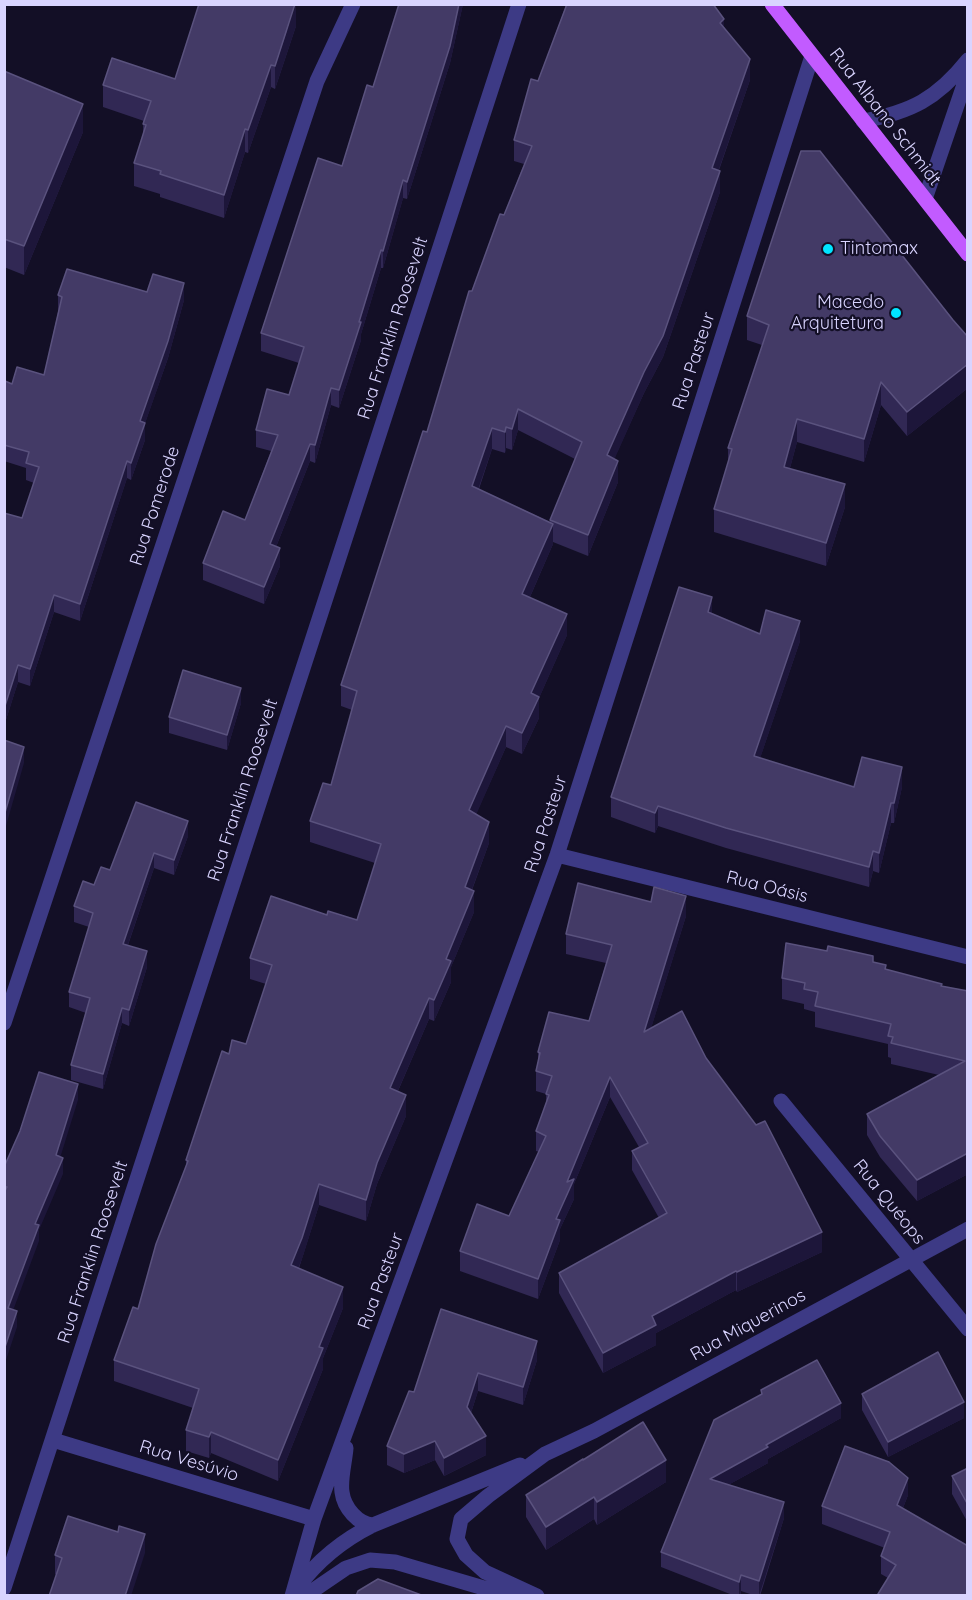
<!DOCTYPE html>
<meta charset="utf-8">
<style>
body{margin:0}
#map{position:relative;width:972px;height:1600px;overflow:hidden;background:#130f26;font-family:Quicksand,sans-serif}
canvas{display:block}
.frame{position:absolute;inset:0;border:6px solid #d9d4ff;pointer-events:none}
</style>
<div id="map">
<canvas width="972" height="1600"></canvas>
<div class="frame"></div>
</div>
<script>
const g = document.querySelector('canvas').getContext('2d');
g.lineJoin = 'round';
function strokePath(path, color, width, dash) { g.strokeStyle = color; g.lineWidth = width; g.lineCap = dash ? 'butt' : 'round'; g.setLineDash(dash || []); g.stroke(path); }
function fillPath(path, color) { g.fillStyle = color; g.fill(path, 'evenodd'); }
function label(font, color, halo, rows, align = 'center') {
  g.font = font + ' Quicksand,sans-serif'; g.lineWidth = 4.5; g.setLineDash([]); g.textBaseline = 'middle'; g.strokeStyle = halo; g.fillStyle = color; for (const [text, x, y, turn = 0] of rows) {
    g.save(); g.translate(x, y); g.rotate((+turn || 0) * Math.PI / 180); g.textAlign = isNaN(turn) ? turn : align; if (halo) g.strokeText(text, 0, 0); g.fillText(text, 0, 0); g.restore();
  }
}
strokePath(new Path2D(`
 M863 121C911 112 937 99 968 60
 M925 199 968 73
 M557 855 968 957
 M4 1023 317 81 353 4
 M781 1101 968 1329
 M53 1440 314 1519
 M346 1448C345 1462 340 1479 342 1492 344 1508 358 1524 373 1525
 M298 1587C318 1560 343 1540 373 1525L520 1465
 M4 1588 519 4
 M292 1596 314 1519 557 855 812 56
 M305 1596 346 1568 370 1560 395 1562 511 1596
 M537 1596 485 1572 466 1555 457 1539 461 1519 488 1496 545 1454 594 1431 968 1229`), '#3d3a85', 15);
strokePath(new Path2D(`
 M772 4 968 254`), '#c25bff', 15);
fillPath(new Path2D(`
 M399 4H463L450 63 407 199 403 198 383 268H381L361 334V340L339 408 331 405 315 463 310 461 276 547 280 566 264 604 203 580V563L245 520 271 451 256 447V430L289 395 299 363 261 351V333L342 166 373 87Z
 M565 4H713L750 80 719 170 720 192 663 357 644 393 614 459 618 482 588 556 553 542V544L530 597 567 635 539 698V718L522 754 506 747 476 814 489 843 472 890 474 912 451 967V982L434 1021 429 1019 398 1091 406 1116 377 1184 366 1221 319 1205 299 1268 343 1308 323 1358V1369L278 1481 211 1453 209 1458 186 1451V1430L193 1408 114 1381V1360L138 1309 186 1166V1160L229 1054 246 1044 266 984 250 979V958L327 915 357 920 375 863 310 842V821L331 785 352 710 341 706V685L427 432 472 291 504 215 524 164 514 161V140L538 81 565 8ZM518 430 575 459 550 520V522L479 489 492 449 505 453 506 448 512 450Z
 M296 26 275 89 271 87 248 153 245 152 224 218 160 197V194L134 186V163L143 135V124L144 121 103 107V85L175 79Z
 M4 71 83 132 24 275 4 267Z
 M147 292 184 300 168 358 145 423V440L131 480 127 478 80 621 54 612 30 686 18 682 4 726V513L22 518 34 483 26 480V468L4 461V383L12 384 44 375 58 312V295Z
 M747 316 953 320 968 337V388L907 436 881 405 864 462 797 442 790 468 845 507 826 566 714 532V509L728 463V448L762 345 747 340Z
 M712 614 760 634 800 641 760 758 854 787H902L894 823H891L879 873 873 871 869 887 726 848 658 826 655 833 611 817V797Z
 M241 703 227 750 169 733V717Z
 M188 836 174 875 154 868 128 945 147 967 129 1026 122 1023 103 1089 71 1080V1065L86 1013 69 1007V992L89 927 74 922V906L110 870Z
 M686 916 651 1028 706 1058 822 1252 737 1292 736 1290 656 1333V1345L603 1373 559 1293V1273L659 1218 632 1170V1151L639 1147 610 1097 574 1184V1199L560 1229V1240L538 1299 460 1271V1251L509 1216 539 1152 536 1151V1131L546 1103V1094L536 1091V1071L538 1063V1052L589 1021 606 963 566 954V934Z
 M827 951 873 962 886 969 942 986 968 991V1174L917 1201 880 1157 867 1135V1114L939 1075 891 1064V1058L888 1057V1044L815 1027V1012L804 1009V1004L782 999V978Z
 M441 1309 537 1360 523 1405 478 1391 471 1413 486 1455 444 1476 435 1460 404 1473 387 1465V1446L414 1392Z
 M761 1390 841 1418 768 1459V1463L728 1485 784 1518 760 1596H756L741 1591 740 1596H735L661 1567V1552L761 1395Z
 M862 1394 964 1418 888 1457 862 1410Z
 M583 1460 666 1482 597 1525 594 1519 546 1550 526 1517V1495Z
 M968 1468V1523L952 1494V1476Z
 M908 1495 903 1508 968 1596H878V1594L888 1578 881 1574V1556L885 1548 822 1524V1506Z
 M145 1553 57 1575 55 1574V1555Z`), '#312854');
fillPath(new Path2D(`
 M296 4V26L275 89V66Z
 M459 4H463L450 63 407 199V182Z
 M724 19V40L720 23Z
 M750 59V80L712 189V168Z
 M271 65V87L248 153V130Z
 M83 104V132L24 275V246Z
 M245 129V152L224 218V195Z
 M720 171V192L663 357 644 393 607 476V455Z
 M403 180V198L383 268V251Z
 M381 250V268L361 334V340L339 408V390Z
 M184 283V300L168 358 140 438V421Z
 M968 364V388L907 436V412Z
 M881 382V405L864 462V439Z
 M331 388V405L315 463V445Z
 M518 409V430L512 450V429Z
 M797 419V442L784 490V467Z
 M145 423V440L131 480V463Z
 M506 427V448L505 453V432Z
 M492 428V449L472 507V486Z
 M310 444V461L270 562V544Z
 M127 461V478L80 621V604Z
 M618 461V482L588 556V535Z
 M845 484V507L826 566V543Z
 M553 524V544L522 615V594Z
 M280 548V566L264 604V587Z
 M54 595V612L30 686V669Z
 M712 597V617L708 612Z
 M567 614V635L539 698V718L522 754V733L531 693Z
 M800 621V641L754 776V756Z
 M18 665V682L4 726V709Z
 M241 688V703L227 750V735Z
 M506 726V747L469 831V810Z
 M24 747V763L4 833V816Z
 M902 767V787L894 823V803Z
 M891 803V823L879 873V853Z
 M658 806V826L655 833V813Z
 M188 821V836L174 875V860Z
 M489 822V843L465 908V887Z
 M873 851V871L869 887V867Z
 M154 853V868L123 959V944Z
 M474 891V912L451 967V982L434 1021V1000L446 959Z
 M686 896V916L644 1051V1032Z
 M147 951V967L129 1026V1010Z
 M429 998V1019L390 1109V1088Z
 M122 1008V1023L103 1089V1074Z
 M610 1077V1097L574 1184V1199L560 1229V1240L538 1299V1279L567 1182Z
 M78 1084V1100L56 1171V1155Z
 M406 1095V1116L377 1184 366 1221V1200L377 1163Z
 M968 1153V1174L917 1201V1180Z
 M63 1158V1174L39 1230V1241L8 1324V1308L35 1224Z
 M319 1184V1205L302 1259 291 1286V1265Z
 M822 1232V1252L737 1292V1272Z
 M736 1271V1290L656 1333V1345L603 1373V1353L652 1316Z
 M343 1287V1308L323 1358V1369L278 1481V1460L319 1347Z
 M17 1311V1327L4 1366V1350Z
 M537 1341V1360L523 1405V1387Z
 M478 1373V1391L467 1425V1407Z
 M964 1402V1418L888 1457V1442Z
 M841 1403V1418L768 1459V1463L710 1495V1479L766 1445Z
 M211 1432V1453L209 1458V1437Z
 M486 1436V1455L444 1476V1458Z
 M435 1441V1460L404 1473V1454Z
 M666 1460V1482L597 1525V1502Z
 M908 1478V1495L897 1523V1505Z
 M594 1497V1519L546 1550V1527Z
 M784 1502V1518L759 1596V1581Z
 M145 1534V1553L131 1596H125Z
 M741 1575V1591L739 1596V1582Z`), '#1d163a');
const building = new Path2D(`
 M199 4H295L275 66 271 65 248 130 245 129 224 195 160 174 161 171 134 163 146 125 143 124 151 101 103 85 112 58 175 79Z
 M399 4H459L450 46 407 182 403 180 383 251 381 250 359 322H361L339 390 331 388 315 445 310 444 270 544 280 548 264 587 203 563 223 511 245 520 278 435 256 430 267 389 289 395 304 347 261 333 318 158 342 166 367 85 373 87Z
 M567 4H713L724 19 720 23 750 59 712 168 720 171 663 336 644 372 607 455 618 461 588 535 550 520 582 442 518 409 512 429 506 427 505 432 492 428 472 486 553 524 522 594 567 614 531 693 539 697 522 733 506 726 469 810 489 822 465 887 474 891 446 959 451 961 434 1000 429 998 390 1088 406 1095 377 1163 366 1200 319 1184 302 1238 291 1265 343 1287 319 1347 323 1348 278 1460 211 1432 209 1437 186 1430 199 1389 114 1360 133 1307 138 1309 156 1244 188 1161 186 1160 222 1051 229 1054 232 1040 246 1044 272 965 250 958 271 896 327 915 328 911 357 920 381 844 310 821 323 783 331 785 357 691 341 685 423 431 427 432 469 291H472L500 214 504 215 532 146 514 140 531 79 538 81Z
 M4 71 83 104 24 246 4 239Z
 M801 151H820L953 320 968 337V364L907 412 881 382 864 439 797 419 784 467 845 484 826 543 714 509 732 449 728 448 769 325 747 316Z
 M67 269 147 292 153 274 184 283 168 341 140 421 145 423 131 463 127 461 80 604 54 595 30 669 18 665 4 709V513L22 518 39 467 26 463 29 452 4 445V383L5 381 12 384 17 367 44 375 62 297 58 295Z
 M679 587 712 597 708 612 760 634 766 610 800 621 754 756 854 787 862 757 902 767 894 803H891L879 853 873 851 869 867 726 828 658 806 655 813 611 797Z
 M183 670 241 688 227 735 169 717Z
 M4 740 24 747 4 816Z
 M136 802 188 821 174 860 154 853 123 944 147 951 129 1010 122 1008 103 1074 71 1065 90 998 69 992 93 913 74 906 83 881 94 885 101 867 110 870Z
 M578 883 651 902 654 887 686 896 644 1032 682 1011 706 1058 756 1125 765 1121 822 1232 737 1272 736 1271 652 1316 656 1325 603 1353 559 1273 667 1213 632 1151 648 1143 610 1077 567 1182 574 1179 556 1219 560 1220 538 1279 460 1251 477 1204 509 1216 546 1136 536 1131 549 1095 546 1094 552 1076 536 1071 540 1053 538 1052 549 1012 589 1021 612 945 566 934Z
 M786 943 827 951 828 946 873 956V962L886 965 885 969 942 984 941 986 968 991V1153L917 1180 880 1136 867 1114 965 1061 891 1043 893 1037 888 1036 891 1024 815 1006 818 992 804 989 805 983 782 978Z
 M39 1072 78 1084 56 1155 63 1158 35 1224 39 1225 8 1308 17 1311 4 1350V1193L7 1187 4 1186V1167L20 1131Z
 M441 1309 537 1341 523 1387 478 1373 467 1407 486 1436 444 1458 435 1441 404 1454 387 1446 409 1391 414 1392Z
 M938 1352 964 1402 888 1442 862 1394Z
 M817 1360 841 1403 766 1445 768 1447 710 1479 784 1502 759 1581 741 1575 739 1582 661 1552 714 1420 762 1394 761 1390Z
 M643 1422 666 1460 597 1502 594 1497 546 1527 526 1495 583 1459V1460Z
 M845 1446 889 1462 908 1478 897 1505 968 1546V1596H881L878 1594 896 1565 881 1556 890 1532 822 1506Z
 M968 1468V1505L952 1476Z
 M68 1516 118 1532 119 1526 145 1534 125 1596H49L62 1558 55 1555Z
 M378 1579 424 1596H356L358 1591Z`);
fillPath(building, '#433a66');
strokePath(building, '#5a527e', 1.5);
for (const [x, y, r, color] of [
 [828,249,6,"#00e5ff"],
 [896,313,6,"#00e5ff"]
]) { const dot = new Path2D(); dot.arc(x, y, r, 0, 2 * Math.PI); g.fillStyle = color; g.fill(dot); strokePath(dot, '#130f26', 2); }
label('18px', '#d9d4ff', '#130f26', [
 ["Rua Albano Schmidt",885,117,52],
 ["Rua Franklin Roosevelt",393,328,-72],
 ["Rua Pasteur",694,361,-72],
 ["Rua Pomerode",155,506,-72],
 ["Rua Franklin Roosevelt",243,790,-72],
 ["Rua Pasteur",546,824,-72],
 ["Rua Oásis",767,887,14],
 ["Rua Quéops",889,1202,51],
 ["Rua Franklin Roosevelt",93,1252,-72],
 ["Rua Pasteur",381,1281,-70],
 ["Rua Miquerinos",748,1325,-29],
 ["Rua Vesúvio",189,1461,17]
]);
label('18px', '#d9d4ff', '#130f26', [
 ["Tintomax",840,249],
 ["Macedo",884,303,"right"],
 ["Arquitetura",884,324,"right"]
], 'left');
</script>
